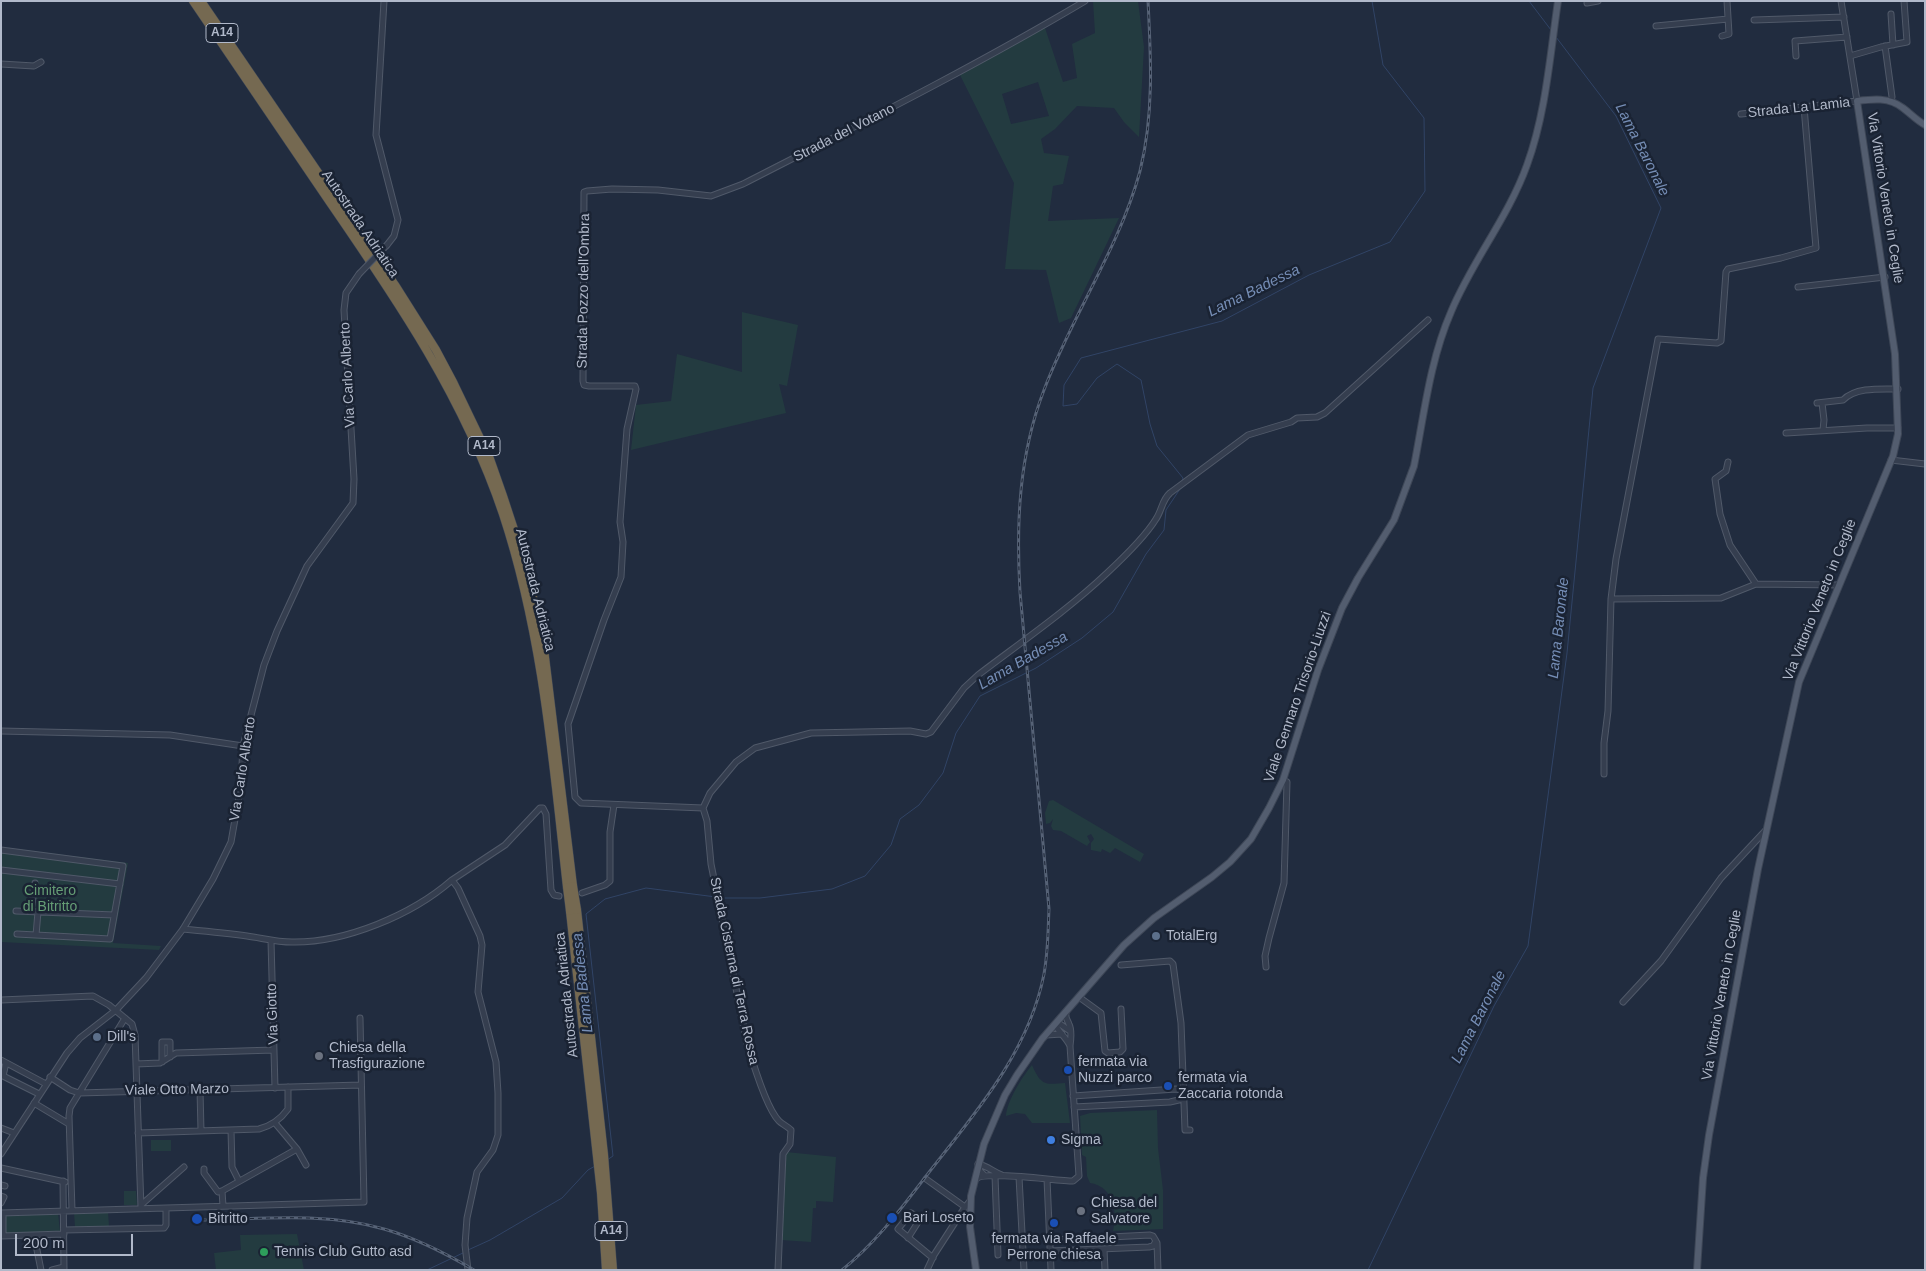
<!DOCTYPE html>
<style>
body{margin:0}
#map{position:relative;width:1926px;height:1271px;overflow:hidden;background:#212c3f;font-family:Helvetica,sans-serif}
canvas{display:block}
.frame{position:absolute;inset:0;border:2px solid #b1b9ca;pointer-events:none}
.scale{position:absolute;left:15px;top:1234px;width:118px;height:22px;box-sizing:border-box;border:2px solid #b1b9ca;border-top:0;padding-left:6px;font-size:15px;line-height:18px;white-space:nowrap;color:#b1b9ca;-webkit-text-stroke:4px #1a2333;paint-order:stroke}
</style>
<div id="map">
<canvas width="1926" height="1271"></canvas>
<div class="frame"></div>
<div class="scale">200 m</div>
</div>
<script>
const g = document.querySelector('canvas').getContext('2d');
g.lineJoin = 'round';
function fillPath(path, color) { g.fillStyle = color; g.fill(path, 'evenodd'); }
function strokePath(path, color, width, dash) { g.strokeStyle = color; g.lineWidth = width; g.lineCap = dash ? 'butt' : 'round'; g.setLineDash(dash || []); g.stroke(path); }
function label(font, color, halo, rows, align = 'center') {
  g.font = font + ' Helvetica,sans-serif'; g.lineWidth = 5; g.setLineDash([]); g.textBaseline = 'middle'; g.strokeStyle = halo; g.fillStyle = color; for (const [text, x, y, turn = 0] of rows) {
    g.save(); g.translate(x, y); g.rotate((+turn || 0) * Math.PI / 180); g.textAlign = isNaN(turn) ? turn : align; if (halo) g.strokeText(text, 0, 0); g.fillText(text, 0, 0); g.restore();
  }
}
fillPath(new Path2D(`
 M1093 1H1138L1144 47 1139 137 1124 122 1114 108 1077 106 1055 129 1041 139 1044 153 1069 156 1063 184 1053 186 1048 221 1119 218 1071 318 1059 323 1046 270 1005 269 1014 183 958 71 1044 25 1063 82 1077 78 1072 44 1095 33ZM1038 82 1049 116 1011 124 1002 94Z
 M742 312 798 325 787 386 779 384 786 413 631 450 636 405 671 401 677 354 742 372Z
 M1053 800 1144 854 1140 862 1115 848 1110 853 1102 849 1101 852 1091 850V843L1094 839 1091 834 1087 836 1090 842 1087 846 1061 831 1053 830 1051 826 1053 819 1050 823 1046 824 1045 813 1049 801Z
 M1 847 128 863 113 943 161 946 159 950 1 942Z
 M1032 1065C1041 1085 1044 1085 1065 1083L1070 1123H1032L1025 1114 1016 1113 1006 1116C1007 1101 1022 1077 1032 1065Z
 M1157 1110 1158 1148 1163 1190V1229L1113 1231C1118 1212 1113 1186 1090 1183L1087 1176 1086 1157 1082 1155 1080 1116 1090 1113Z
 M151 1140H171V1151H151Z
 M786 1152 836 1157 833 1202 816 1201V1208H813L811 1242 781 1240Z
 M124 1191H136L137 1205H124Z
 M108 1212 109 1226 75 1227 74 1213Z
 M58 1213 60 1231 6 1234 5 1216Z
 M297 1234 304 1270H216L214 1253 241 1250 240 1235Z`), '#233b40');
strokePath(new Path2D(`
 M1529 1 1551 30
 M1182 482 1183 478 1157 446 1150 424 1141 380 1117 364 1097 378 1077 404 1063 406 1064 385 1081 358 1222 321 1309 275 1390 242 1425 191 1424 118 1383 65 1372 1
 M720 898H760L832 889 865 876 891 845 900 819 919 805 943 773 956 733 980 696 1036 668 1082 638 1113 612 1146 554 1164 530 1166 510 1180 489
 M607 1160 613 1156 586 914 605 899 646 888 716 897
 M468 1250 490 1240 562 1198 588 1170 595 1166
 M427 1270 465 1252
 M1368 1270 1494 1006 1528 946 1567 653 1593 388 1661 208 1616 116 1556 37`), '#314466', 1);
const minor = new Path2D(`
 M384 1 376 135 398 220 394 236 387 245
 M1587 3 1598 1
 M1891 14 1893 45
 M1754 20 1844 17
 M1656 26 1728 19
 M1722 36 1729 34 1727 1
 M1885 46 1892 97 1891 101
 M1796 56 1795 41 1847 37
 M1850 56 1881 47 1907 42 1904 1
 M1 64 34 66 41 62
 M1741 114 1857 101 1841 1
 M1798 287 1885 277
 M1817 403 1843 400C1856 387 1880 389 1898 389
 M1822 403 1824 420 1823 430
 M1786 433 1867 428H1898
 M1891 460 1925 464
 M1728 462 1726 471 1715 479 1720 514 1730 545 1756 584 1839 585
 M1611 599 1721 598 1756 584
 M1 731 170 735 243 746
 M1604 774V743L1608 711 1611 599 1616 559 1658 339 1717 343 1721 341 1726 272 1728 269 1781 258 1816 248 1804 107
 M703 808 581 803 575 797 568 724 604 620 621 577 623 542 620 522 627 429 636 389 635 386H589L584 385 583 381 584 192 587 191 612 189 658 190 711 196 743 184C858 125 974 67 1085 1
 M703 808 710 793 736 762 755 748 811 733 910 731 926 734 931 732 964 688 978 675C1020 643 1069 609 1107 573 1122 559 1145 537 1156 519 1162 510 1162 500 1170 493L1248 435 1291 422 1297 418 1317 417 1325 413 1428 320
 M703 808 707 821 711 864 747 1043C752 1060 767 1109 779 1121 782 1124 787 1126 791 1130L790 1144 783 1154 778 1270
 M1 850 123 866 110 939 17 934
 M1 870 120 884
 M452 880 505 845 540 808H543L546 814 551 890 554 895 559 896
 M582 893 605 885 610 881V832L614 805
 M16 911 114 915
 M31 911 35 883
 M183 929C204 931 226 933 247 936 262 938 276 942 292 942 345 943 412 915 452 880L458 888 480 936 482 945 478 992 496 1062 498 1093V1135L493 1150 477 1172 467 1218 465 1245 468 1270
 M36 935 38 912
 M271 941 275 1088
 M1121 965 1170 961 1173 964 1181 1023 1185 1130H1190
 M1266 967 1265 956 1269 938 1284 883 1287 782 1283 780
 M1079 997 1101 1013 1105 1051 1108 1053 1120 1052 1123 1049 1121 1009
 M1 1000 93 996 109 1005 132 1024 135 1035 141 1208
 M1623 1002 1661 961 1721 878 1766 830
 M1057 1022 1070 1031
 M1055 1024C1058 1032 1066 1037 1070 1046
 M1046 1035 1062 1034
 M1 1060 46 1084
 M162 1062V1042H170V1057
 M6 1063 3 1076 39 1094
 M136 1064 160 1063 176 1053 274 1050
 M50 1077 70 1090 79 1093 361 1085
 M200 1090 201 1131
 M1073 1096 1176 1089 1183 1091
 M34 1103 69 1124
 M1074 1107 1170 1102 1183 1099
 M275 1123 297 1149 306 1165
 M1 1128 14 1133
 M231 1130 232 1167 239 1181
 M138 1133 259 1129C271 1126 280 1120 288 1109V1087
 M1 1154 67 1053 80 1038 116 1010 146 978 183 929 213 879 231 842 241 785 243 746 264 665 277 631 307 566 353 503 354 479 344 310 346 293 359 274
 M1 1168 65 1182
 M204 1169V1173L218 1192 222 1191 223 1206
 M984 1175 980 1171 978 1164C988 1166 993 1172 1002 1175
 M995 1176 998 1255
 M1019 1177 1024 1270
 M926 1179 965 1207
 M976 1179C984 1170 1056 1181 1073 1181L1079 1176 1070 1046C1071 1039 1072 1030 1069 1024 1067 1019 1065 1018 1066 1012
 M1047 1179 1051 1270
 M63 1181 64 1270
 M1 1185 5 1186
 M222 1191 297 1149
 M1 1196 4 1197 1 1203
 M141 1205 184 1167
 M72 1210 69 1116 70 1108 125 1018
 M1 1213 364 1202 360 1018
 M3 1213V1236
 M64 1230 164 1228 166 1225V1208
 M34 1235 41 1270
 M1 1236 64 1234
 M908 1238 920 1219 911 1213 898 1229 933 1258
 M1050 1240 1150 1235 1153 1236 1156 1241 1153 1246 1149 1247 1050 1251
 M1157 1243 1158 1270
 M1104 1249 1105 1270
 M52 1270 64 1267
 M927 1270 934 1255 965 1207 970 1201`);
const major = new Path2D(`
 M976 1270 970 1227 971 1196 984 1144 1005 1095 1017 1075 1042 1039 1124 945 1154 918 1212 877 1230 862 1251 839 1269 808 1283 780 1318 670 1342 608 1358 578 1394 520 1414 466C1424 415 1430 360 1451 312 1472 261 1508 218 1527 165 1546 113 1550 55 1558 1
 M1697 1270 1703 1178 1709 1135 1758 869 1799 682 1893 456 1898 434 1895 354 1857 101C1873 99 1889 97 1903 108 1911 114 1916 120 1925 125`);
const highway = new Path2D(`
 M193 1C238 68 284 134 329 201 398 301 464 398 503 514 543 635 553 762 567 887
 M201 1 395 285 436 350 453 382 490 459 503 496 526 566 543 641 573 886
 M577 910 604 1155 613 1270
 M570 911 601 1193 606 1270`);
strokePath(minor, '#505969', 7);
strokePath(major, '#3e4757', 8);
strokePath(highway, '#3d4656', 9);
strokePath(minor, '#353e4f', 5);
strokePath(major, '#535d6f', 6);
strokePath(highway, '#756951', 8);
const rail = new Path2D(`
 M194 1220C257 1220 323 1211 384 1229 416 1238 445 1253 474 1270
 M842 1270C877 1242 903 1206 930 1171 977 1111 1029 1051 1044 974 1048 952 1048 931 1049 909L1020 592C1016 522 1019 455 1044 390 1072 315 1119 249 1140 171 1154 115 1151 58 1148 1`);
strokePath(rail, '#566276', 3);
strokePath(rail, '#1a2333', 1, [4]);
const minorBridge = new Path2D(`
 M359 274 387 245`);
const highwayBridge = new Path2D(`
 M573 886 577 910
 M567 887 570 911`);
strokePath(minorBridge, '#505969', 7, []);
strokePath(highwayBridge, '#3d4656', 9, []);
strokePath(minorBridge, '#353e4f', 5);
strokePath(highwayBridge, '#756951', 8);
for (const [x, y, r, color] of [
 [1156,936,5,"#5c6f8a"],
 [97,1037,5,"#5c6f8a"],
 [319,1056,5,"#6b7280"],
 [1068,1070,5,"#1a4fb4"],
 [1168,1086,5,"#1a4fb4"],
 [1051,1140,5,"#3f7fe0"],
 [1081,1211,5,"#6b7280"],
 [892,1218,6,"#1a4fb4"],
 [197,1219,6,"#1a4fb4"],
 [1054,1223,5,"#1a4fb4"],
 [264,1252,5,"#2e9e5b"]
]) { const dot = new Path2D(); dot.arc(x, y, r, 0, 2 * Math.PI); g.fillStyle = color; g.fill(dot); strokePath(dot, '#1a2333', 2); }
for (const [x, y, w] of [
 [222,33,32],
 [484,446,32],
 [611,1231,32]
]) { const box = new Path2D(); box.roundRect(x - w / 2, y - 9.5, w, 19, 4); g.fillStyle = '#1a2333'; g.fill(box); strokePath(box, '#b1b9ca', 1); }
label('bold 12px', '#b1b9ca', null, [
 ["A14",222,33],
 ["A14",484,446],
 ["A14",611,1231]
]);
label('14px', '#b1b9ca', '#1a2333', [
 ["Strada La Lamia",1799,108,-6],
 ["Strada del Votano",844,133,-27],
 ["Via Vittorio Veneto in Ceglie",1885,198,81],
 ["Autostrada Adriatica",360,224,56],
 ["Strada Pozzo dell'Ombra",584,291,-89],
 ["Via Carlo Alberto",348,375,-93],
 ["Autostrada Adriatica",535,590,76],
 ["Via Vittorio Veneto in Ceglie",1820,600,-68],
 ["Viale Gennaro Trisorio-Liuzzi",1298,697,-71],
 ["Via Carlo Alberto",243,769,-81],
 ["Strada Cisterna di Terra Rossa",734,971,78],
 ["Autostrada Adriatica",567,995,-96],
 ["Via Vittorio Veneto in Ceglie",1722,995,-80],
 ["Via Giotto",273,1014,-92],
 ["Viale Otto Marzo",177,1090,-1]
]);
label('14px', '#659d75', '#1a2333', [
 ["Cimitero",50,891],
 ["di Bitritto",50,907]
]);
label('14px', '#b1b9ca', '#1a2333', [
 ["TotalErg",1166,936],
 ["Dill's",107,1037],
 ["Chiesa della",329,1048],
 ["Trasfigurazione",329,1064],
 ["fermata via",1078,1062],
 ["Nuzzi parco",1078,1078],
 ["fermata via",1178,1078],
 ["Zaccaria rotonda",1178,1094],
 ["Sigma",1061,1140],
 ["Chiesa del",1091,1203],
 ["Salvatore",1091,1219],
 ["Bari Loseto",903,1218],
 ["Bitritto",208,1219],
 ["fermata via Raffaele",1054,1239,"center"],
 ["Perrone chiesa",1054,1255,"center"],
 ["Tennis Club Gutto asd",274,1252]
], 'left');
label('italic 15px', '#758db5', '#1a2333', [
 ["Lama Baronale",1642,150,63],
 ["Lama Badessa",1254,291,-26],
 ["Lama Baronale",1559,628,-84],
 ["Lama Badessa",1023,661,-30],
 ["Lama Badessa",583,983,-96],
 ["Lama Baronale",1479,1017,-63]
]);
</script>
